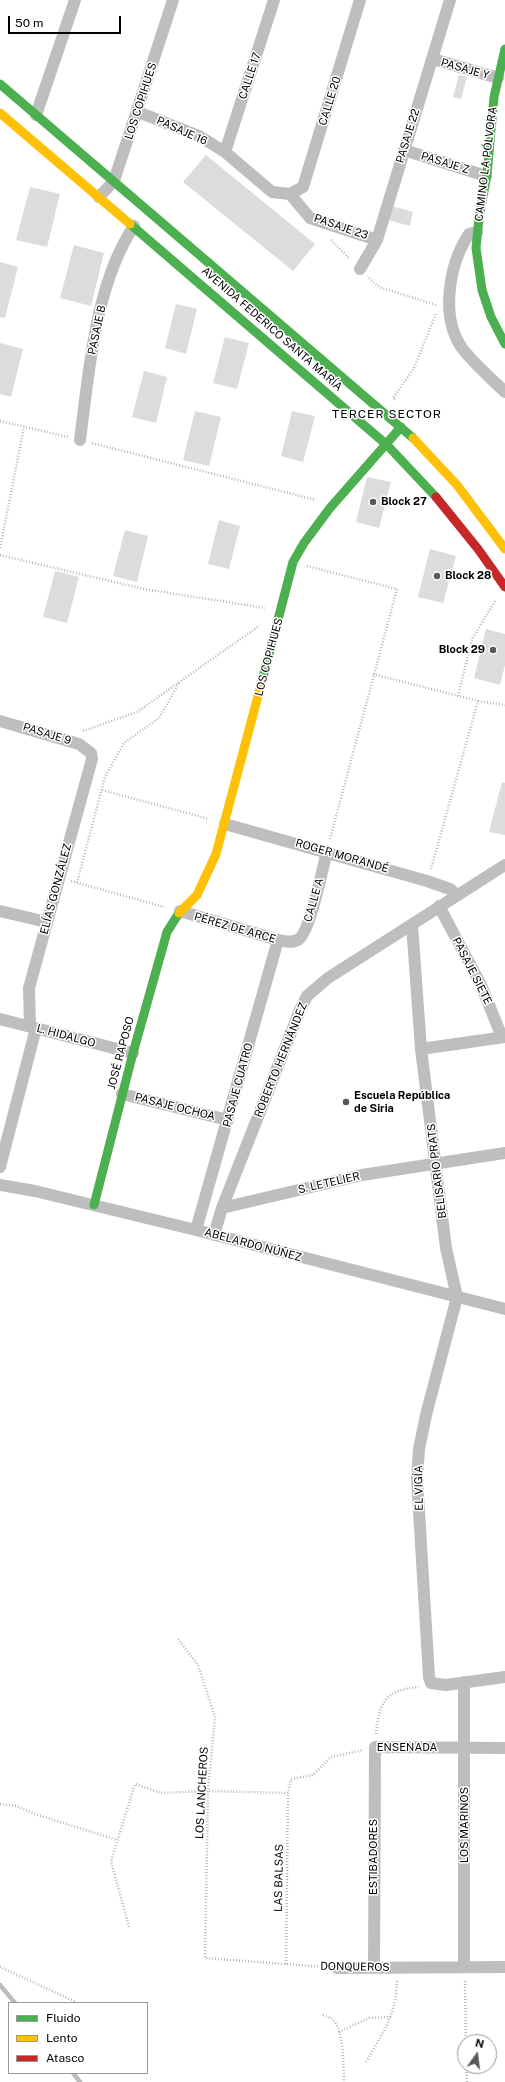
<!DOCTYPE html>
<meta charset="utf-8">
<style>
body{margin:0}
#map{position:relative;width:505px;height:2082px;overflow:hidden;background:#fff;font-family:"Public Sans",sans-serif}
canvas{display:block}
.legend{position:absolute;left:8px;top:2002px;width:140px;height:72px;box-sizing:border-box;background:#fff;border:1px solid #999;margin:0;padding:5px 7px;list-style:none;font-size:12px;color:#000}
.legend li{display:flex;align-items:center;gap:8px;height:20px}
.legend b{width:20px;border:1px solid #999}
.north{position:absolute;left:457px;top:2034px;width:40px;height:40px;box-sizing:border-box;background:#fff;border:1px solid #999;border-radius:50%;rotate:14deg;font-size:11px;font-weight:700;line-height:16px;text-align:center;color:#000}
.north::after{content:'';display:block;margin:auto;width:14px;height:18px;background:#595959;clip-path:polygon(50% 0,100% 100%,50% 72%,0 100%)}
.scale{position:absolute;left:8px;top:16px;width:113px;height:18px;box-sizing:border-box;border:2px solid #000;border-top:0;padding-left:5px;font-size:12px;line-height:14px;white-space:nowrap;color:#000;-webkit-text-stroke:3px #fff;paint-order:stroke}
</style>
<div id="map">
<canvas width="505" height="2082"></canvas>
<ul class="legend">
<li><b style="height:5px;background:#4caf50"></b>Fluido</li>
<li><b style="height:5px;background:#ffc107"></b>Lento</li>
<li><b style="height:5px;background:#c62828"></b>Atasco</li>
</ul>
<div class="north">N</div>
<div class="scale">50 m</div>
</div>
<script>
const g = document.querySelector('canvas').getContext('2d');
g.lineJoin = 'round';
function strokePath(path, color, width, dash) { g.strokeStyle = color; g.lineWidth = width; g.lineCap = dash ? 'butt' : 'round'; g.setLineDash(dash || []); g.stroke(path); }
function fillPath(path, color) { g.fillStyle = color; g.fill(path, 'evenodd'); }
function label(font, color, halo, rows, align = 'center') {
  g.font = font + ' "Public Sans",sans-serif'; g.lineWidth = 3; g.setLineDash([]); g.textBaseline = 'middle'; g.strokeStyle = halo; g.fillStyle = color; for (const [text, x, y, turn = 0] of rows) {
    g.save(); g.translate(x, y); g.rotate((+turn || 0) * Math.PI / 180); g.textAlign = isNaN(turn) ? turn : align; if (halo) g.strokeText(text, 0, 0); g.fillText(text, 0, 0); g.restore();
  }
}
strokePath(new Path2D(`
 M0 1985 15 2003
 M73 2073 80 2082`), '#bcbcbc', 4.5);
fillPath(new Path2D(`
 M459 75 467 77 461 99 453 97Z
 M206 155 315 244 293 271 183 182Z
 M30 187 60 194 47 247 16 240Z
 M392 206 413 212 410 226 388 220Z
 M74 245 104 253 91 306 60 298Z
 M0 262 18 267 5 318 0 317Z
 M176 304 197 309 186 354 165 348Z
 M225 337 249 343 237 389 213 383Z
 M0 343 23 349 11 397 0 394Z
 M144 371 167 377 156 423 132 417Z
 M195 411 221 417 209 466 183 460Z
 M292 411 315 416 303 462 281 456Z
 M367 477 391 482 379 528 356 522Z
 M219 520 240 526 229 569 208 564Z
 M125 530 148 536 137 582 113 576Z
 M430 549 456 556 443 603 418 597Z
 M55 571 79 577 67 623 43 617Z
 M486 629 505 634V665L500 685 474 678Z
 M502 782 505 783V835L489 832Z`), '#dcdcdc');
strokePath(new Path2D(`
 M331 240 350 259
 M369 278 379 287 436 305
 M395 399 393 398 414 368 436 314
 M0 421 68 437
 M92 443 316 500
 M0 548 24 427
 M0 555 144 589 265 608
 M307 566 397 589 330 839
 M373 674 478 701 431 869
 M458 696 472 639 496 600
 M478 701 505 705
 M83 731 137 712 259 626
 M102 790 209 819
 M71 881 164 907
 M77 883 105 777 124 743 159 718 179 683
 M178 1639 198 1665 215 1717 208 1791 205 1958 325 1967
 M376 1734C379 1701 386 1690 419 1687
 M0 1804 16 1806 38 1815 117 1840
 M129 1927 111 1861 135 1784 161 1793 208 1791 288 1793 291 1779 313 1775 331 1757 363 1750
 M286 1964 288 1793
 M0 1967 76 2002
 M465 1981 466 2042
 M323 2015C326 2016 330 2018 332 2019 345 2031 343 2066 344 2082
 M339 2032 369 2018 391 2017
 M366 2062C384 2031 396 2016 397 1980
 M466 2066 467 2082`), '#b8b8b8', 2.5, [1, 2]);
strokePath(new Path2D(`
 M433 59 498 78
 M138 112 199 136 225 152 272 192 290 194
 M36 115 75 0
 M404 150 486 176
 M225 152 274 0
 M290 194 303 187 360 0
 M290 194 310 218 377 240
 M99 197 114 181 173 0
 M477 232 469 234C449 264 440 317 462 348 474 364 491 378 505 392
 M360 269 377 240 450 0
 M80 440C89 372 95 284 134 226
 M0 721 79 744 91 753 92 759 29 988 30 1026
 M225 824 427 881 450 889 457 895
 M439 906 481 985 502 1037
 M0 911 47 922
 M180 911 278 940C285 941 292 944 299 939 310 931 323 867 327 851
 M412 925 421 1049 446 1248 457 1297 426 1415 419 1449 417 1478 429 1677 431 1683 446 1685 505 1677
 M0 1019 133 1053
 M421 1049 505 1037
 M122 1094 228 1120
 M0 1167 36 1028
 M0 1185 35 1191 196 1230 505 1309
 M222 1208 362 1175 505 1153
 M196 1230 278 940
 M214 1235 222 1208 300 1010 307 996 328 978 505 865
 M464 1682V1967
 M374 1967 375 1747 505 1748
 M337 1968 505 1967`), '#bebebe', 12);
strokePath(new Path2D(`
 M505 49 494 97 487 175 479 218 476 248 482 290 491 317 505 344
 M0 84 413 438
 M130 224 387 445 436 497
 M262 681 293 562 304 543 330 508 401 427
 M94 1205 133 1053 167 932 179 913`), '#4caf50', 9);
strokePath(new Path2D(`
 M0 113 130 224
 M413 438 457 485 505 549
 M179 913 197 895 216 854 262 681`), '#ffc107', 9);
strokePath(new Path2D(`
 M436 497 478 549 505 587`), '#c62828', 9);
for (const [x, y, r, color] of [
 [373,502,4,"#595959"],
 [437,576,4,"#595959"],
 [493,650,4,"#595959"],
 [346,1102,4,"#595959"]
]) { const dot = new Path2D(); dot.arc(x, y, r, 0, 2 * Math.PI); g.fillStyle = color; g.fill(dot); strokePath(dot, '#fff', 1.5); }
label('11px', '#000', '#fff', [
 ["PASAJE Y",465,69,16],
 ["CALLE 17",250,76,-72],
 ["LOS COPIHUES",141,101,-72],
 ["CALLE 20",330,101,-73],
 ["PASAJE 16",182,131,24],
 ["PASAJE 22",408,136,-73],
 ["PASAJE Z",445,163,17],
 ["CAMINO LA PÓLVORA",486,164,-83],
 ["PASAJE 23",341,227,19],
 ["AVENIDA FEDERICO SANTA MARÍA",272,329,41],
 ["PASAJE B",97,330,-78],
 ["LOS COPIHUES",269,657,-75],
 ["PASAJE 9",47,734,17],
 ["ROGER MORANDÉ",342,856,16],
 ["ELÍAS GONZÁLEZ",56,889,-75],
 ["CALLE A",314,900,-74],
 ["PÉREZ DE ARCE",235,928,16],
 ["PASAJE SIETE",472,971,63],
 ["L. HIDALGO",66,1036,15],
 ["JOSÉ RAPOSO",121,1053,-75],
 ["ROBERTO HERNÁNDEZ",281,1060,-68],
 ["PASAJE CUATRO",238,1085,-75],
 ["PASAJE OCHOA",175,1107,14],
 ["BELISARIO PRATS",437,1171,-97],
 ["S. LETELIER",329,1183,-13],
 ["ABELARDO NÚÑEZ",253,1245,15],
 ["EL VIGÍA",419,1488,-91],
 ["ENSENADA",407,1748],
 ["LOS LANCHEROS",202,1793,-87],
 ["LOS MARINOS",465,1825,-90],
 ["ESTIBADORES",374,1857,-90],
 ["LAS BALSAS",279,1878,-89],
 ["DONQUEROS",355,1967,1]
]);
label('bold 11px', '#000', '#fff', [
 ["Block 27",381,502],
 ["Block 28",445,576],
 ["Block 29",485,650,"right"],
 ["Escuela República",354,1096],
 ["de Siria",354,1109]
], 'left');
g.letterSpacing = '1px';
label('12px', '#000', '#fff', [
 ["TERCER SECTOR",387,414]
]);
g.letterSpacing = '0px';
</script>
